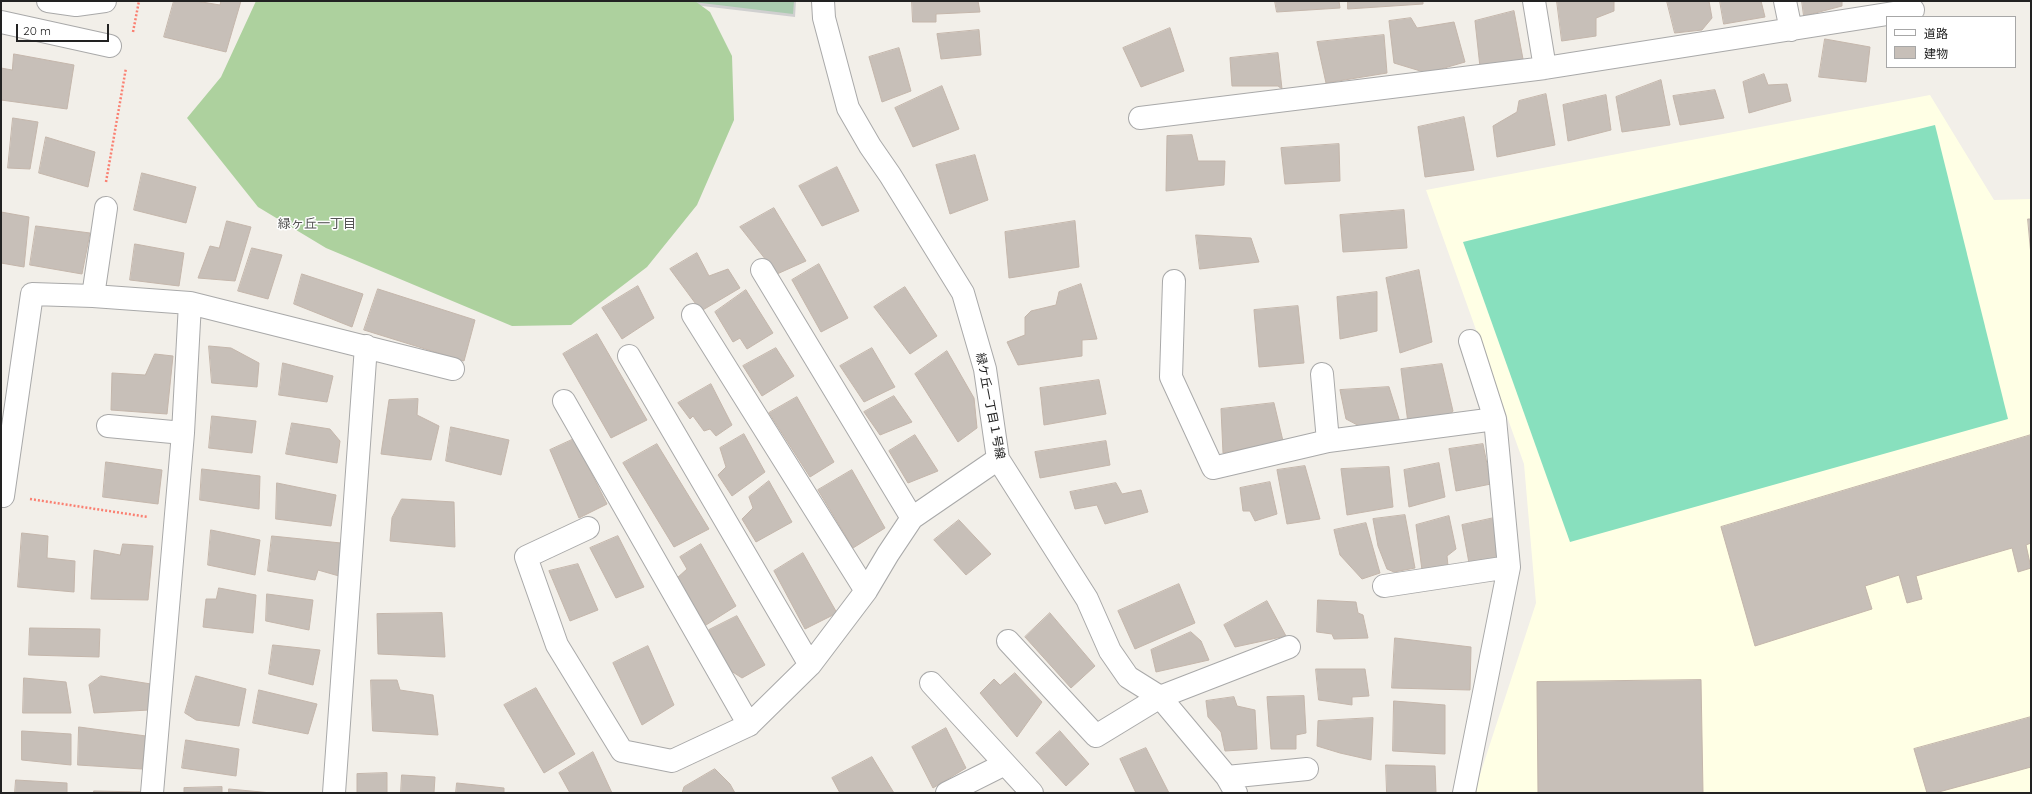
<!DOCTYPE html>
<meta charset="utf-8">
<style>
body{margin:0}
#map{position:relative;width:2032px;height:794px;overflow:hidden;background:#f2efe9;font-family:Quicksand,"Noto Sans JP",sans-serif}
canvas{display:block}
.frame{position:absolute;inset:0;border:2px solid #222;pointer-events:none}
.legend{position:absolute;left:1886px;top:16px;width:130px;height:52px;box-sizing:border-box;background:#fff;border:1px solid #a7a7a7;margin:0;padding:5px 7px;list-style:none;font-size:12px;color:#222}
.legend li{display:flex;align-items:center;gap:8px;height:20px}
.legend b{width:20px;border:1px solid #a7a7a7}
.scale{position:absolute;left:16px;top:24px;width:93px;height:18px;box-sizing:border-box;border:2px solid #222;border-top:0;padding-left:5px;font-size:12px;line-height:14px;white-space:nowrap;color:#222;-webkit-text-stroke:3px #fff;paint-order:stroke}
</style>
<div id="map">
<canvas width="2032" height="794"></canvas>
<div class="frame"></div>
<ul class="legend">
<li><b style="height:5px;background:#fff"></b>道路</li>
<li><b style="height:11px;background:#c7bfb8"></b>建物</li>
</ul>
<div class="scale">20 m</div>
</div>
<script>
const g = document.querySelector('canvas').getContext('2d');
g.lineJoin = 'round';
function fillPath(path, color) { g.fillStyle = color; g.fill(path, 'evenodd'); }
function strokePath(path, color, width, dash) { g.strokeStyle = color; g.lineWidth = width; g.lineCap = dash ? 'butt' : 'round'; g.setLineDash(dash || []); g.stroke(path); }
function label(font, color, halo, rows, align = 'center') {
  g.font = font + ' Quicksand,"Noto Sans JP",sans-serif'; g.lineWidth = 3; g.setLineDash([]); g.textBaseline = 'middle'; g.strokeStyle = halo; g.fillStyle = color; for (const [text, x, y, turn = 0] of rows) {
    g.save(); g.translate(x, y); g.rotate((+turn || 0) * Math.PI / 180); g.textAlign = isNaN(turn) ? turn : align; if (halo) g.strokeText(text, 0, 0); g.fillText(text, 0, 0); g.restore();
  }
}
fillPath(new Path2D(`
 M1930 95 1994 200 2031 199V793H1474L1536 603 1524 464 1426 190Z`), '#ffffe5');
fillPath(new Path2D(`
 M660 1H796L795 17Z`), '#d0d0d0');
fillPath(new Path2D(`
 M256 1H695L710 12 732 56 734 120 697 205 647 267 571 325 512 326 326 248 258 207 187 118 221 77Z`), '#add19e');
fillPath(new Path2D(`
 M685 1H794L793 14Z`), '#aacbaf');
fillPath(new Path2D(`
 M1935 125 2008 419 1570 542 1463 242Z`), '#88e0be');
const building = new Path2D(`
 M174 1H196L220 5 221 1H241L226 52 164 37Z
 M912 1H978L980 12 936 14V22H913Z
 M1275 1H1339L1340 8 1277 12Z
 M1348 1H1423V4L1348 9Z
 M1557 1H1614V11L1596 18V36L1562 41Z
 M1667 1H1709L1712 18 1702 30 1675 33Z
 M1720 1H1761L1765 17 1724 24Z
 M1802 1H1842V6L1804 16Z
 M1514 11 1523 59 1480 67 1475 21Z
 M1411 18 1417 28 1454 22 1465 62 1427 73 1394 63 1389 21Z
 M1170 28 1184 71 1141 87 1123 48Z
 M979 30 981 55 941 59 937 34Z
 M1384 35 1387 73 1326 83 1317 42Z
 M1825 39 1870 47 1866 82 1819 77Z
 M899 48 911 91 882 102 869 57Z
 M1278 53 1282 89 1278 86H1232L1230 58Z
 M14 54 74 65 67 109 1 100V68L12 70Z
 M1764 74 1768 85 1787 84 1791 101 1749 113 1743 82Z
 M1661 80 1670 125 1622 132 1616 97Z
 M942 86 959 129 913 147 895 108Z
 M1715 90 1724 118 1680 125 1673 96Z
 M1546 94 1555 145 1497 157 1493 126 1517 112 1519 101Z
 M1606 95 1611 130 1568 141 1563 105Z
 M1464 117 1474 170 1425 177 1418 127Z
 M13 118 38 122 30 169 8 168Z
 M1192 135 1198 161H1225L1224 185 1166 191 1167 136Z
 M46 137 95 152 88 187 39 173Z
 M1339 144 1340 181 1285 184 1281 148Z
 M975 155 988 200 950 214 936 165Z
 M837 167 859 211 822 226 799 186Z
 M142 173 196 187 186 223 134 210Z
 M774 208 806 261 777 274 740 227Z
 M1404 210 1407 248 1343 252 1340 215Z
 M1 212 29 217 24 267 1 263Z
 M2028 219H2031V255Z
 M227 221 251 227 235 281 198 278 210 246 219 248Z
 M1075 221 1079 267 1009 278 1005 232Z
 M36 226 90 233 82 274 30 265Z
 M1196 235 1251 238 1259 262 1200 269Z
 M135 244 184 253 179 286 130 280Z
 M252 248 282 255 268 299 238 291Z
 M697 253 709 276 728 269 740 288 701 311 670 269Z
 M819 264 848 318 821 332 792 280Z
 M1419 270 1432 342 1400 353 1386 278Z
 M302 274 363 294 352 327 294 304Z
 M1081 284 1097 339 1082 340V356L1018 365 1007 342 1025 335V317L1031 311 1056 305 1059 292Z
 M638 286 654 318 622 339 602 308Z
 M905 287 937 336 910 354 874 307Z
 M378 289 475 320 464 361 364 330Z
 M746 290 773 333 747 349 740 338 733 342 715 312Z
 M1377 292V331L1340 339 1337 297Z
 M1298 306 1304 363 1259 367 1254 310Z
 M597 334 647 420 611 438 563 354Z
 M209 346 231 348 259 363 257 387 212 383Z
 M776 348 794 376 762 396 743 366Z
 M872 348 895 387 864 402 840 366Z
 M947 351 974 398 977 428 958 442 915 374Z
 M155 354 173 356 167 414 111 410 112 373 145 375Z
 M283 363 333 376 327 402 279 395Z
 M1442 364 1453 411 1447 419 1408 423 1401 369Z
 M1099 380 1106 414 1044 425 1040 388Z
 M711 384 732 425 716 436 710 429 704 431 693 416 690 419 678 403Z
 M1389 387 1400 422 1363 428 1346 419 1340 390Z
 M894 396 912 422 880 435 864 412Z
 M797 397 834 462 810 477 769 413Z
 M418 399 417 415 439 426 431 460 381 454 389 400Z
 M1274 403 1283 441 1223 453 1221 409Z
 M212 416 256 421 252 453 209 448Z
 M292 423 330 429 340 441 337 463 286 454Z
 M451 427 509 440 501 475 446 461Z
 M744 434 765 472 732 496 718 475 726 467 720 448Z
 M915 435 938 471 908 483 889 451Z
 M2031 435V543L2026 545 2031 568 2018 572 2012 548 1916 576 1922 599 1907 603 1899 575 1865 586 1872 609 1755 646 1721 527Z
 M574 439 607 504 579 518 550 450Z
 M1106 441 1110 465 1040 478 1035 452Z
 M657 444 709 529 674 547 623 463Z
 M1483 444 1491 484 1456 491 1449 449Z
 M106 462 162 470 158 504 103 497Z
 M1439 463 1445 497 1409 507 1404 470Z
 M1305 466 1320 519 1287 524 1277 470Z
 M1389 467 1393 507 1347 515 1341 469Z
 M202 469 260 476 259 509 200 500Z
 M852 470 885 528 853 548 818 490Z
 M769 481 792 522 756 542 742 519 753 508 749 497Z
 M1270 482 1277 514 1255 521 1250 511H1243L1240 488Z
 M277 483 336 495 331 526 276 519Z
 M1116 483 1122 494 1141 490 1148 512 1105 524 1097 505 1075 509 1070 492Z
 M402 499 454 502 455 547 390 541 392 518Z
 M1405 515 1415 568 1394 572 1387 569 1378 546 1373 519Z
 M1449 516 1456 549 1447 556 1448 566 1422 570 1416 525Z
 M1494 518 1501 559 1469 563 1462 525Z
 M959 520 991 554 966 575 934 540Z
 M1366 523 1380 573 1362 579 1340 555 1334 530Z
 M211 530 260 540 255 575 208 565Z
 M22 533 48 536 47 558 75 561 74 592 18 587Z
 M272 536 341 543 339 576 318 570 315 580 268 571Z
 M618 536 644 587 616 598 590 548Z
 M123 544 153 546 148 600 91 599 94 550 120 555Z
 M701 544 736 606 706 625 677 578 687 569 680 557Z
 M803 553 837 613 805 629 774 571Z
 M578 564 598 610 570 621 549 571Z
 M1179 584 1195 623 1135 649 1118 611Z
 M219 588 256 595 253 633 203 627 206 599H216Z
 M267 594 313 600 309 630 266 621Z
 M1318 600 1356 602 1358 613 1363 615 1368 638 1334 639 1332 634 1317 632Z
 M1267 601 1286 636 1235 647 1224 625Z
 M442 613 445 657 378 654 377 614Z
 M1050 613 1095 666 1071 688 1025 637Z
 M737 616 765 665 742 678 725 667 709 630Z
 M30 628 100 629 99 657 29 655Z
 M1191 632 1201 641 1209 660 1156 672 1151 650Z
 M1395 638 1471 647 1470 690 1392 688Z
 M273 645 320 650 313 685 269 674Z
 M648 646 674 705 642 725 613 663Z
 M1316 669H1365L1369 696 1352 697V705L1319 700Z
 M1015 673 1042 702 1017 737 980 693 994 679 1000 685Z
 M101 676 151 684 149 710 94 713 89 685Z
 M196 676 246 689 239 726 196 720 185 713Z
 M24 678 66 682 71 713H23Z
 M371 680H397L400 690 433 695 438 735 373 731Z
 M1701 680 1703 793H1538L1537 682Z
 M536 688 575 754 544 773 504 705Z
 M259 690 317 704 308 734 253 723Z
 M1304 696 1306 733 1296 735V749H1271L1267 697Z
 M1234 697 1237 706 1255 710 1257 749 1225 751 1221 732 1208 717 1206 701Z
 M1394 701 1445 705V754L1393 751Z
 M2031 717V767L1935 793H1927L1914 749Z
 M1373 718 1371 760 1340 753 1317 746 1318 721Z
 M79 727 146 736 142 769 78 765Z
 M946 728 966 768 933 788 912 747Z
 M22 731 71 734V765L22 760Z
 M1060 731 1089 764 1066 786 1036 753Z
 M186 740 239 749 236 776 182 768Z
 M1146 748 1169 793H1136L1120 759Z
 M593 752 612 793H570L559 773Z
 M872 757 894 793H840L832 778Z
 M1386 765 1435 766 1436 793H1387Z
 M715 769 730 784 735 793H682L684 787Z
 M387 773V793H357V774Z
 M402 775 435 777 434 793H401Z
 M16 780 67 783V793H15Z
 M457 783 504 788V793H456Z
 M222 787V793H184V788Z
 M229 789 272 793H229Z
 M94 791 141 792 94 793Z`);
fillPath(building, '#c7bfb8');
strokePath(building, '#c4b6ab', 1);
const minor = new Path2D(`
 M48 1 76 5 105 1
 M823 1 824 18 848 108 870 146 890 175 963 293 985 369 998 459 1087 599 1110 651 1128 677 1160 697 1227 777 1236 793
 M1534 1 1545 68
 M1785 1 1791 30
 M1 22 110 46
 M1140 118 1545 68 1913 10
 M762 270 912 518
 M1174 281 1171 377 1213 468 1328 441 1495 419
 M93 296 106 208
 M693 315 866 591
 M629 356 810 665
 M1322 374 1328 441
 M564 401 749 725
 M108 426 183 433
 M1 495 3 496 32 294 93 296 190 303 453 369
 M588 528 526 557 557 645 622 751 672 761 749 725 810 665 866 591 888 554 912 518 998 459
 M1384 586 1509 567
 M1008 641 1096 736 1160 697 1289 647
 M931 683 1032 793
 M1227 777 1307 769
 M152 793 183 433 190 303
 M334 793 366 346
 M947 793 1005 764
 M1464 793 1509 567 1495 419 1470 341`);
strokePath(minor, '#a9a9a9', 24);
strokePath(new Path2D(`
 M133 32 139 1
 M106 182 126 68
 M30 499 148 517`), '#fa8072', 2.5, [2, 2]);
strokePath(minor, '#fff', 22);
label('12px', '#222', '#fff', [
 ["緑ケ丘一丁目１号線",990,406,79]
]);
label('13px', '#555', '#fff', [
 ["緑ヶ丘一丁目",317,224]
]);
</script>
